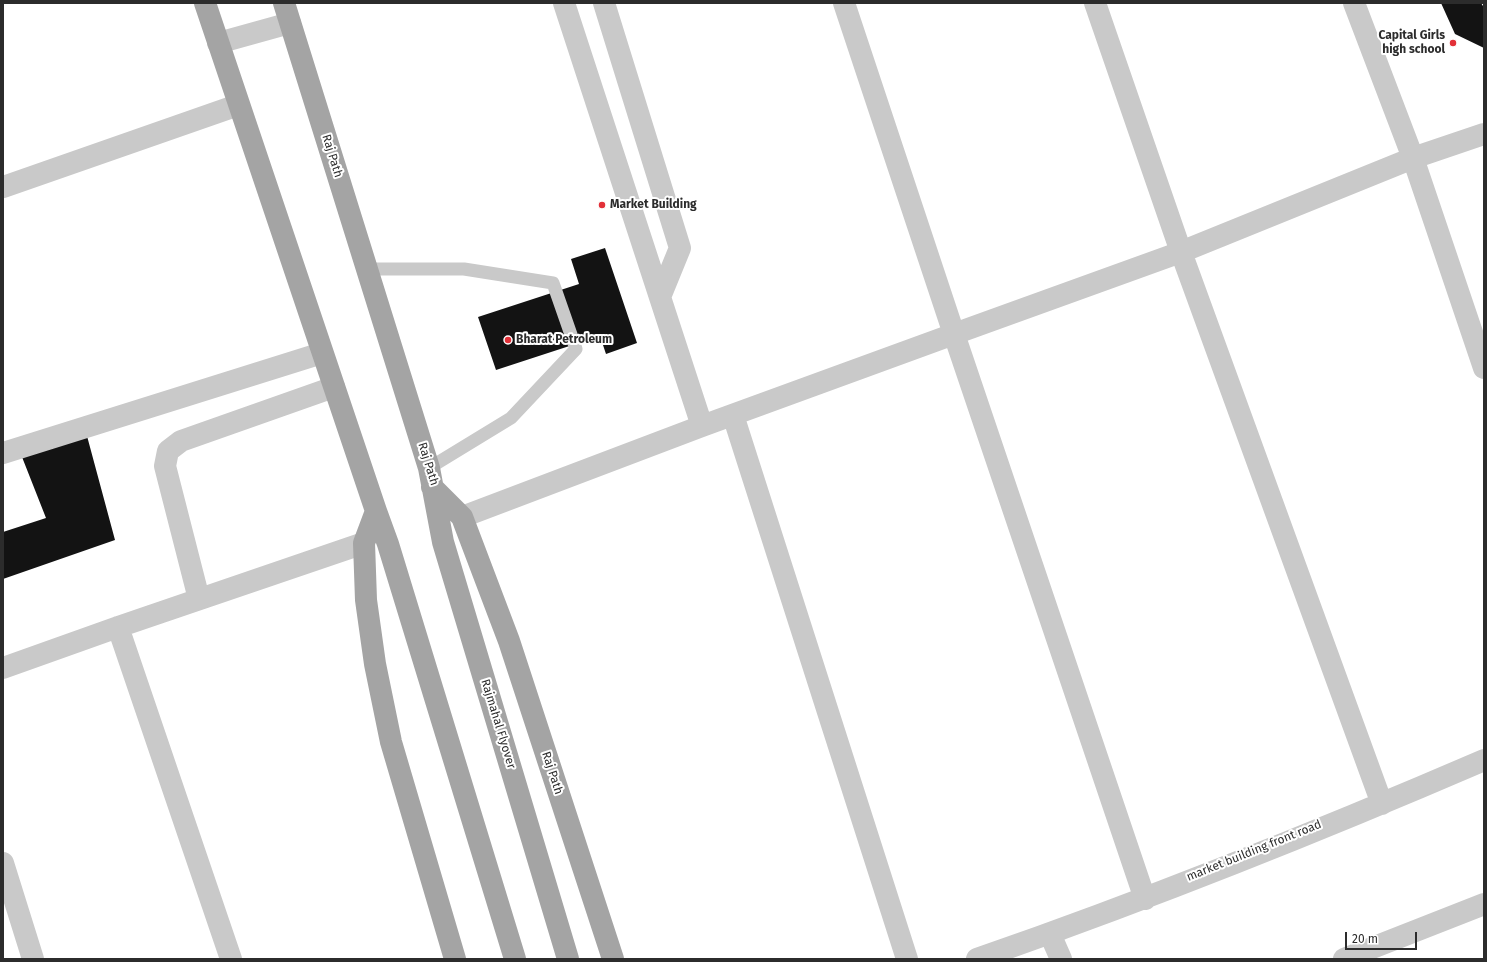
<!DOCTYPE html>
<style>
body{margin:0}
#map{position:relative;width:1487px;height:962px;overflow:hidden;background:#fff;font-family:"Fira Sans",sans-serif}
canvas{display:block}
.frame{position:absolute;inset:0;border:4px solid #2c2c2c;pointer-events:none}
.scale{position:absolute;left:1345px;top:932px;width:72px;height:18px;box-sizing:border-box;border:2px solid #2c2c2c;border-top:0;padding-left:5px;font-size:12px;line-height:14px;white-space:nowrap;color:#2c2c2c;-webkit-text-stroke:3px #fff;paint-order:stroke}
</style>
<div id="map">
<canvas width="1487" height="962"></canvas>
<div class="frame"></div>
<div class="scale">20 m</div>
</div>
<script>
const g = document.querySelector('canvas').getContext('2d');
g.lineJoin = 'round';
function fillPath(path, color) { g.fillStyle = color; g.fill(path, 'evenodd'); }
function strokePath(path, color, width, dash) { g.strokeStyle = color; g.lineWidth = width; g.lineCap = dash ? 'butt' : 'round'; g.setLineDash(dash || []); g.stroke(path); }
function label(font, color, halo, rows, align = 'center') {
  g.font = font + ' "Fira Sans",sans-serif'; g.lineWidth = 4; g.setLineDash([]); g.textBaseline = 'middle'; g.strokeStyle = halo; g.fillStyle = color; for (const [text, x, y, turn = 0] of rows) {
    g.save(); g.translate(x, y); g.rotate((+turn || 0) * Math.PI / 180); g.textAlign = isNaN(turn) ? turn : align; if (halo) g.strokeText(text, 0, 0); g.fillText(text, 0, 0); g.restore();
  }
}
fillPath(new Path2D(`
 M1441 3H1481L1483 6H1484V48L1455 34Z
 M605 248 637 343 606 354 600 336 496 370 478 317 579 284 571 259Z
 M87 436 115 540 3 579V532L46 518 22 457Z`), '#131313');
strokePath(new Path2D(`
 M367 269H464L553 283 576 349 511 418 429 468`), '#c9c9c9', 13);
strokePath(new Path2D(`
 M564 3 702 426
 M604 3 680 248 660 297
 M1095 3 1181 252 1413 158 1484 134
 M1354 3 1413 158 1484 368
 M218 43 290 23
 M3 187 238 105
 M733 415 907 959
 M3 453 322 353
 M462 517 702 426 954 334 844 3
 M199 599 165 466 168 451 181 441 334 387
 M118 627 231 959
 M3 668 118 627 364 543
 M3 863 33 959
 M1145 899 954 334 1181 252 1382 804
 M977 959C1149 899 1317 832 1484 760
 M1061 959 1050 934 1064 928
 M1344 959 1484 904`), '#c9c9c9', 22);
strokePath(new Path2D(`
 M205 3 376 511 364 543 366 600 375 664 391 742 455 959
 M284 3 429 468 443 542 568 959
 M432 487 462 517 509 641 613 959
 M376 511 388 544 515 959`), '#a4a4a4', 22);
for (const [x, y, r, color] of [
 [1453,43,4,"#e23038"],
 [602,205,4,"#e23038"],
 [508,340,4,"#e23038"]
]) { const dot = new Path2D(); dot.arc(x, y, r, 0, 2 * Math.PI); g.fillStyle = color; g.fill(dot); strokePath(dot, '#fff', 1.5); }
label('bold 12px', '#2c2c2c', '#fff', [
 ["Capital Girls",1445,36,"right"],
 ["high school",1445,50,"right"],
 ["Market Building",610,205],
 ["Bharat Petroleum",516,340]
], 'left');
label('12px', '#2c2c2c', '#fff', [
 ["Raj Path",332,156,73],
 ["Raj Path",428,464,73],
 ["Rajmahal Flyover",498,724,73],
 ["Raj Path",552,773,72],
 ["market building front road",1254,851,-22]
]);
</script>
